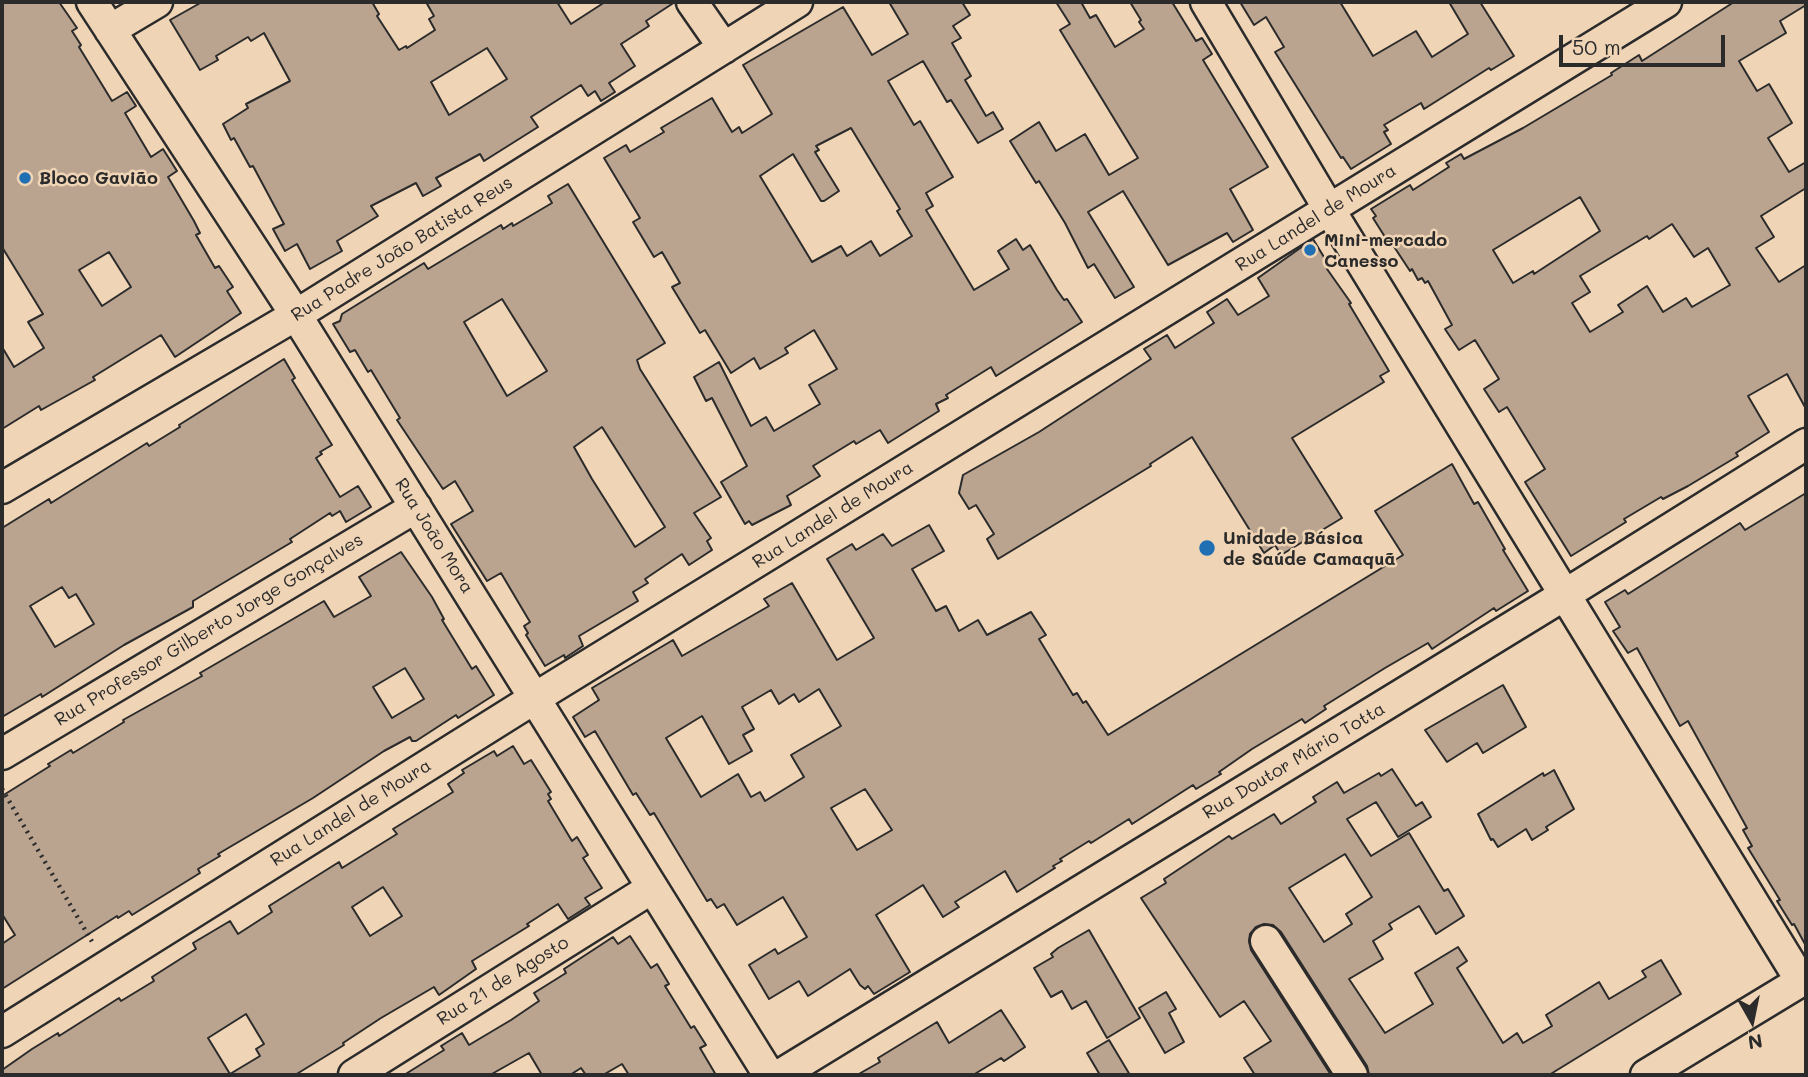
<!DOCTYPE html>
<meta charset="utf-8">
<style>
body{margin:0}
#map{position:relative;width:1808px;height:1077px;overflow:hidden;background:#f0d4b6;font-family:Mali,sans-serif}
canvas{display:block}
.frame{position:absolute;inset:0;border:4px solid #2b2b2b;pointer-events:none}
.north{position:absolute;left:1717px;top:986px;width:70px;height:70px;-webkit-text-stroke:5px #f0d4b6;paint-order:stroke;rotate:171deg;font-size:19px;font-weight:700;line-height:28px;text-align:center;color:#2b2b2b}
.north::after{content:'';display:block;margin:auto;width:24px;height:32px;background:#2b2b2b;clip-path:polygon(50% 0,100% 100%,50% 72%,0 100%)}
.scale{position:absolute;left:1559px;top:35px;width:166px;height:32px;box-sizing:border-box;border:4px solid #2b2b2b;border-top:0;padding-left:9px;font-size:21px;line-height:24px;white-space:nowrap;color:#2b2b2b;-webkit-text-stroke:5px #f0d4b6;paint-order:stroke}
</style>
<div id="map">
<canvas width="1808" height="1077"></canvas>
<div class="frame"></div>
<div class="north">N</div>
<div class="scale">50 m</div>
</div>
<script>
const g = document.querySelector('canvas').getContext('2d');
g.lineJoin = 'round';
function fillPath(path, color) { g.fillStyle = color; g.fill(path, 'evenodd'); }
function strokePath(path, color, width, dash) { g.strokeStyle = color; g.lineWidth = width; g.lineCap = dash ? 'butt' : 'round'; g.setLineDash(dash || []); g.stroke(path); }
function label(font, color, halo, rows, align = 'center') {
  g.font = font + ' Mali,sans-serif'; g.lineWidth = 5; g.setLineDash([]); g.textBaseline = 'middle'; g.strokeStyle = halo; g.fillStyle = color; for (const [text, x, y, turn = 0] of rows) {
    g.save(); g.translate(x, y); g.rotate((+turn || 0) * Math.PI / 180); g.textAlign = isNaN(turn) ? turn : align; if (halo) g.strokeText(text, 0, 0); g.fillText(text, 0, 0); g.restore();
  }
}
const building = new Path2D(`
 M2 2H59L77 28 72 31 81 45 79 47 112 101 127 92 136 106 125 113 151 157 163 149 177 171 168 177 194 221 200 233 196 235 215 268 219 266 233 287 227 291 241 313 175 357 161 335 93 377 95 380 41 410 39 406 2 429V347L14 367 44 348 28 322 43 314 2 247ZM109 252 131 287 102 306 79 270Z
 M202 2H372L379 14 377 16 399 50 406 46 407 48 435 30 429 19 434 16 426 2H557L571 24 605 2H675L646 21 649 26 621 44 635 66 609 83 615 92 601 101 595 91 588 96 581 85 531 117 538 127 484 161 480 154 436 178 441 186 423 196 416 183 371 206 378 216 337 241 342 251 310 269 297 244 285 251 273 229 284 224 253 166 250 167 234 138 231 140 223 124 248 108 246 104 290 81 264 33 251 41 248 37 216 56 218 60 200 70 170 20ZM487 48 507 79 449 115 431 82Z
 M889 2H962L970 15 953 26 961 38 952 43 971 76 965 80 986 116 993 112 1003 129 978 143 951 100 947 102 923 61 888 81 914 125 920 121 953 177 926 193 933 206 926 210 974 290 1009 269 998 251 1016 239 1023 250 1030 245 1057 290 1064 300 1067 299 1082 322 996 376 991 367 946 395 948 398 936 404 939 411 888 443 880 430 856 444 854 441 813 466 820 476 787 496 791 505 752 525 749 521 745 524 721 482 747 466 712 398 706 401 694 377 719 362 751 426 766 417 774 431 820 404 809 385 837 369 814 330 785 348 788 353 760 369 754 358 731 373 705 330 700 333 672 287 680 283 662 252 654 257 633 222 640 218 604 158 626 145 630 152 664 132 661 128 712 98 732 132 739 127 742 133 772 114 743 65 843 7 872 55 908 34ZM851 128 900 209 897 211 912 236 880 256 871 241 847 256 841 246 812 262 760 176 793 154 821 201H824L839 191 815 152 819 150 816 146Z
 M1056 2H1081L1090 18 1096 15 1115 47 1144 29 1139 22 1141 20 1130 2H1172L1196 41 1202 38 1212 54 1203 60 1268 167 1230 189 1253 230 1233 242 1227 233 1168 265 1123 191 1088 212 1134 287 1115 298 1094 264 1088 268 1065 223 1039 181 1036 183 1010 141 1039 122 1056 151 1085 134 1109 175 1138 158 1060 30 1070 24Z
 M1240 2H1340L1373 56 1416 31 1432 57 1468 34 1449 2H1480L1514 56 1491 70 1489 68 1424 109 1421 103 1384 125 1388 130 1384 132 1391 144 1351 169 1343 157 1341 158 1275 52 1284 47 1266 17 1254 25Z
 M1734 2H1806V5L1780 21 1786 33 1739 61 1757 91 1769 84 1792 123 1768 138 1789 172 1806 162V188L1761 216 1774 237 1756 248 1779 282 1806 265V409L1787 374 1748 396 1769 432 1736 453 1738 456 1688 486 1663 499 1661 497 1624 519 1626 522 1571 556 1525 482 1545 469 1507 407 1499 412 1484 389 1499 379 1475 340 1459 350 1445 329 1452 325 1428 281 1425 283 1422 278 1418 280 1412 269 1410 271 1387 236 1385 237 1373 218 1376 216 1371 209 1410 185 1413 190 1449 167 1446 163 1461 154 1464 159 1523 128 1612 75 1611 73 1639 55 1642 61ZM1580 197 1600 231 1534 274 1533 271 1513 283 1493 250ZM1672 224 1694 257 1708 248 1730 285 1692 307 1686 298 1663 312 1647 286 1618 305 1623 312 1590 332 1572 303 1590 292 1580 276 1647 236 1649 239Z
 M568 184 665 343 637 360 640 369 721 497 694 513 711 538 707 541 712 550 689 565 682 554 645 579 648 583 633 592 638 601 579 636 583 646 565 658 564 655 545 666 526 635 528 633 524 626 530 622 501 573 487 581 451 524 473 511 455 481 443 489 397 420 400 418 371 370 368 372 355 350 350 352 333 324 340 321 342 314 424 263 428 269 501 225 503 229 512 223 513 226 552 203 548 196ZM502 299 547 371 507 396 464 322ZM602 427 665 527 635 547 592 479 574 447Z
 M1313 239 1330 267 1327 269 1351 303 1349 304 1389 371 1380 376 1384 382 1292 438 1342 518 1281 555 1275 545 1264 553 1192 437 1150 464 1151 466 998 559 987 539 994 534 976 505 969 509 959 493 963 475 1039 432 1151 359 1144 349 1167 335 1175 348 1214 323 1207 312 1227 299 1238 315 1269 296 1258 278Z
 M284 359 295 378 292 380 332 445 320 452 322 454 316 458 340 497 358 486 371 507 346 522 340 511 332 516 330 513 290 539 292 542 193 601V607L124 645 42 697 41 694 2 717V528L49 499 51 503 147 443 149 446 180 427 179 425ZM62 587 69 598 76 594 94 624 55 647 30 606Z
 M1452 464 1474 504 1478 502 1505 549 1503 550 1528 591 1496 611 1494 608 1432 649 1428 643 1385 668 1324 706 1326 709 1305 723 1302 719 1252 749 1219 772 1221 774 1196 789 1193 785 1132 824 1129 819 1091 843 1089 841 1060 859 1062 861 1053 866 1055 868 1017 892 1005 871 955 902 959 907 943 917 923 885 876 915 910 972 874 994 868 986 865 989 860 985 850 969 808 996 799 981 769 999 749 965 775 949 778 954 807 937 783 897 737 925 724 904 717 908 711 899 707 901 654 813 650 815 636 793 633 795 595 731 585 737 573 717 599 700 592 688 673 640 682 656 769 606 764 599 792 583 837 660 874 638 827 559 852 544 856 550 883 534 892 546 929 525 944 551 912 569 936 611 946 606 959 631 978 620 987 635 1031 612 1046 635 1039 639 1073 695 1077 693 1083 703 1086 701 1108 735 1403 555 1375 511ZM819 689 841 726 791 755 804 777 765 801 760 792 751 797 738 774 701 797 666 738 702 716 729 764 752 751 743 735 754 729 742 707 771 690 779 704 794 694 799 702ZM865 789 892 830 857 850 831 808Z
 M1806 493V946L1794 924 1792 925 1777 901 1780 900 1748 848 1752 846 1743 830 1747 828 1688 721 1680 726 1637 648 1628 653 1613 631 1620 627 1605 602 1625 590 1628 594 1740 523 1745 530Z
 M401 552 432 597 444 619 442 620 472 669 476 666 494 695 458 718 456 715 416 741H412L410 737 384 751 313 798 218 854 220 856 198 869 200 873 132 915 129 911 118 918 117 916 2 989V944L15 935 2 914V796L50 766 48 764 71 750 73 753 124 722 123 720 202 676 200 673 324 601 334 617 371 596 359 577ZM405 668 424 699 392 718 373 687Z
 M1503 685 1526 727 1483 753 1477 743 1447 762 1425 730Z
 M513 746 524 764 531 760 551 792 548 794 551 799 548 801 572 841 577 837 588 855 583 858 602 888 585 898 590 905 568 919 558 904 527 924 529 926 472 961 476 969 439 995 434 987 381 1018 343 1043 344 1045 295 1075H2V1070L32 1049 58 1033 59 1036 119 998 121 1001 154 981 152 977 196 949 193 943 230 921 238 934 272 912 269 906 339 862 342 868 397 834 393 829 453 792 448 784 464 773 462 770 494 751 497 756ZM383 887 402 916 370 936 352 907ZM246 1014 264 1044 256 1049 260 1056 230 1074 208 1038Z
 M1392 769 1416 806 1422 802 1431 817 1398 837 1376 802 1347 819 1371 856 1409 833 1444 891 1448 889 1464 916 1436 934 1419 906 1389 924 1392 929 1373 941 1383 959 1349 979 1385 1033 1433 1004 1415 973 1458 947 1467 961 1457 968 1503 1043 1517 1033 1523 1043 1552 1026 1546 1015 1599 982 1609 999 1646 977 1642 971 1661 960 1681 994 1549 1075H1369L1367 1066 1281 932 1273 925 1264 924 1256 927 1250 934 1249 941 1251 950 1331 1075H1255L1244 1058 1271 1041 1244 1001 1220 1017 1141 898 1166 883 1164 879 1229 836 1232 839 1274 814 1281 824 1316 802 1313 797 1337 782 1344 793 1379 773 1381 776ZM1345 854 1372 897 1346 914 1352 924 1324 942 1289 888Z
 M1554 770 1574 809 1546 827 1548 830 1532 840 1526 829 1498 847 1493 839 1491 840 1478 814 1543 773 1544 776Z
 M1089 930 1140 1018 1107 1038 1086 1001 1072 1009 1062 991 1051 997 1034 968 1053 957 1051 954 1058 948Z
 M630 936 651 968 657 964 669 984 665 986 691 1028 694 1026 706 1045 700 1048 716 1075H629L622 1064 603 1075H586L581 1068 570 1075H542L529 1053 490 1075H404L444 1050 441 1046 462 1033 469 1045 511 1020 539 1001 534 993 566 973 564 969 613 937 618 944Z
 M1166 992 1176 1009 1169 1013 1184 1042 1165 1053 1139 1008Z
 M1001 1010 1025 1047 1004 1061 1001 1058 973 1075H857L880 1062 878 1058 937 1022 949 1043Z
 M1109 1040 1130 1075H1100L1087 1053Z`);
fillPath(building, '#baa48f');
strokePath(building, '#2b2b2b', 2);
const minor = new Path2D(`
 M92 2 296 315 769 1075
 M692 2 724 48
 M1206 2 1329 209 1801 981
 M110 30 157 2
 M2 488 296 315 797 2
 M2 754 416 507
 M1266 941 1352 1075
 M2 1032 535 698 1666 2
 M354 1075 652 888
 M780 1075 1566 594 1806 444
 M1646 1075 1806 978`);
strokePath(minor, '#2b2b2b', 35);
strokePath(new Path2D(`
 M2 789 94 945`), '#2b2b2b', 4.5, [2, 5]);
strokePath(minor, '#f0d4b6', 30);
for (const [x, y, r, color] of [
 [25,178,7,"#1f6fb2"],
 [1310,250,7,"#1f6fb2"],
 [1207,548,9,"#1f6fb2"]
]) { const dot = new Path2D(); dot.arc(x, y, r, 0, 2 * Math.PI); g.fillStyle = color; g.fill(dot); strokePath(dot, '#f0d4b6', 2.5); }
label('bold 18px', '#2b2b2b', '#f0d4b6', [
 ["Bloco Gavião",39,178],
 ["Mini-mercado",1324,240],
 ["Canesso",1324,261],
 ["Unidade Básica",1223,538],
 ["de Saúde Camaquã",1223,559]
], 'left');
label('18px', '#2b2b2b', '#f0d4b6', [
 ["Rua Landel de Moura",1316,218,-32],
 ["Rua Padre João Batista Reus",402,249,-32],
 ["Rua Landel de Moura",833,515,-32],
 ["Rua João Mora",434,536,58],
 ["Rua Professor Gilberto Jorge Gonçalves",209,630,-31],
 ["Rua Doutor Mário Totta",1294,761,-31],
 ["Rua Landel de Moura",351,813,-32],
 ["Rua 21 de Agosto",503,981,-32]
]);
</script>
